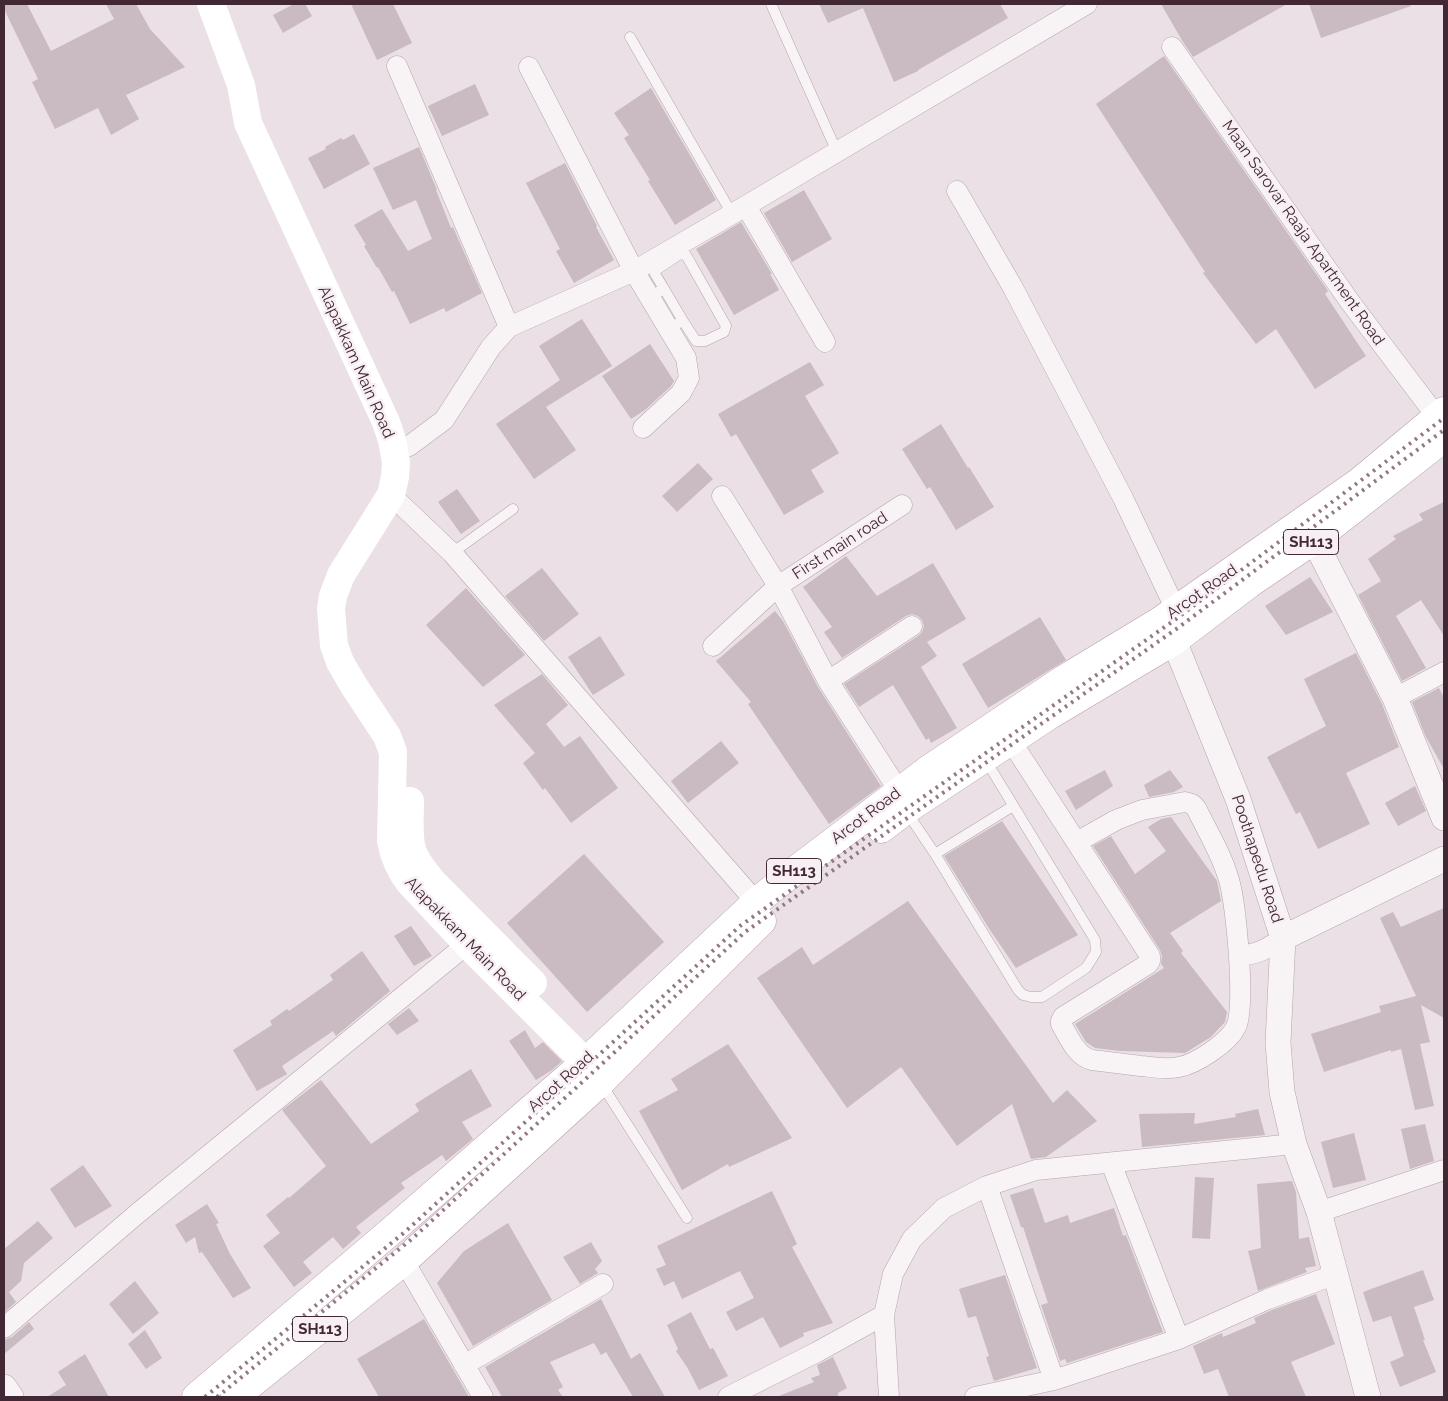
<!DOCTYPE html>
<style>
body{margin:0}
#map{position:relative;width:1448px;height:1401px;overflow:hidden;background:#eae0e5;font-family:Raleway,sans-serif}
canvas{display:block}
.frame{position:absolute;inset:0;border:5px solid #422835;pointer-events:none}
</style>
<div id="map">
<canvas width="1448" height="1401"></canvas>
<div class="frame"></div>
</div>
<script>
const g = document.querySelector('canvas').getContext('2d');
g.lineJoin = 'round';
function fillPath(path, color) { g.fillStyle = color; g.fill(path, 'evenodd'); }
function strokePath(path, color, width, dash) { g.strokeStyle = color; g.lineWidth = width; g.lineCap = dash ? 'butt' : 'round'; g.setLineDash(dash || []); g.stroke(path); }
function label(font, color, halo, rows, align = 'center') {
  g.font = font + ' Raleway,sans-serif'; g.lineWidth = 5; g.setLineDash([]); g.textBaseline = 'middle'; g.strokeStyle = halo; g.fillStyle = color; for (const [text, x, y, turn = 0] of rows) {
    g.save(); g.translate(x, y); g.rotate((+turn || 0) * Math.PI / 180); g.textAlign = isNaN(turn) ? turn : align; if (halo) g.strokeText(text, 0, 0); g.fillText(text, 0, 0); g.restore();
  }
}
fillPath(new Path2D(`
 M4 4H27L51 51 114 19 106 4H136L150 29 185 67 126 95 139 119 111 135 98 108 55 129 32 82 38 79 4 9Z
 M294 4H305L312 16 283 33 273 15Z
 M351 4H393L412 43 377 60Z
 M819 4H1000L1008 18 918 70V71L894 82 863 8 828 23Z
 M1161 4H1287L1193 57 1183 42Z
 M1309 4H1410L1411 6 1321 38Z
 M1164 56 1328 291 1325 294 1366 356 1315 389 1276 329 1256 344 1203 273 1205 272 1096 104Z
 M475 84 489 115 442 136 428 106Z
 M651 88 716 200 675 225 648 181 650 180 624 138 629 135 614 113Z
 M354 134 370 164 324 189 308 158 326 149 325 147 341 138 343 140Z
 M419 147 437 190H436L451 228 453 227 482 293 446 312 444 308 410 324 394 291 392 292 378 267 377 268 364 246 366 245 354 225 382 209 408 251 432 239 416 200 393 210 373 168Z
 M565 163 597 226 596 227 614 260 574 283 556 251 560 249 526 183Z
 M804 190 832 239 792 262 764 213Z
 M741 222 772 274H770L779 290 734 315 696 249Z
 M582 319 612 366 546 407 576 450 534 479 496 424 560 380 539 346Z
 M650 344 674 381 671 386 645 410 631 419 602 376Z
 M810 362 824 385 805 396 839 453 811 470 824 492 784 515 736 434 731 437 718 414Z
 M941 424 968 468 969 467 994 507 956 530 930 487 927 489 902 449Z
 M698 463 713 479 677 512 662 496Z
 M457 489 480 521 461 534 438 502Z
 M1444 502V636L1421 600 1396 616 1426 668 1402 681 1358 595 1381 581 1368 559 1396 539 1393 536 1423 520 1419 514Z
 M846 556 877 596 933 563 966 619 927 642 937 656 921 667 957 728 931 743 929 738 926 740 893 685 859 707 844 684 918 636 922 632 924 626 922 620 918 616 912 614 906 616 842 658 824 632 832 627 803 587Z
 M542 568 579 614 544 641 505 596Z
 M1310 577 1333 612 1286 635 1265 606Z
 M466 588 525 655 483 687 426 625Z
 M775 611 783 621 818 687 881 786 829 824 748 704 751 702 716 661Z
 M1040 617 1066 660 988 708 962 664Z
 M600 636 625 675 593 695 568 657Z
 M1356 653 1382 704 1399 747 1346 773 1370 824 1318 849 1300 812 1296 814 1267 757 1326 726 1304 679Z
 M542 674 568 705 546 724 564 747 580 736 618 788 571 823 545 788 543 790 523 763 535 753 494 705Z
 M1439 688 1444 698V769L1425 735 1412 702Z
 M721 741 739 763 688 803 671 781Z
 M1105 770 1113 786 1076 810 1065 791Z
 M1170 770 1183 787 1174 792 1149 797 1144 785Z
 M1415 786 1426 811 1398 826 1385 803Z
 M1171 817 1217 881 1221 901 1170 933 1183 951 1181 953 1227 1012 1225 1022 1211 1037 1185 1053 1120 1051 1095 1048 1086 1042 1075 1024 1164 968 1161 964 1162 956 1160 950 1093 846 1111 836 1135 874 1166 851 1148 827 1161 819Z
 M1002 821 1078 935 1016 968 990 930 944 856Z
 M584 854 664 942 587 1012 507 923Z
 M908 901 1053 1103 1067 1090 1097 1121 1046 1157 1031 1159 1012 1104 957 1146 901 1067 847 1108 757 978 802 947 813 965Z
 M1444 908V1018L1421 1005 1430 1042 1420 1044 1434 1106 1415 1110 1401 1049 1391 1052V1050L1324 1072 1311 1034 1381 1012 1379 1006 1416 996 1380 918 1393 912 1401 927Z
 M411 926 432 956 414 966 394 936Z
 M362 951 390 991 336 1036 333 1031 282 1066 287 1074 257 1091 233 1050 272 1025 270 1021 287 1009 289 1011 333 980 330 975Z
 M409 1008 419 1021 397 1035 388 1024Z
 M525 1030 535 1048 543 1042 562 1061 552 1070 536 1080 509 1041Z
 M728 1044 792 1138 729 1167 728 1164 682 1190 639 1111 678 1090 671 1079Z
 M471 1069 492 1106 462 1122 473 1139 446 1161 442 1155 401 1183 405 1188 356 1227 361 1233 343 1249 333 1237 303 1262 312 1273 294 1287 263 1246 280 1233 266 1215 288 1197 289 1198 326 1166 282 1110 321 1080 371 1144 419 1111 415 1104Z
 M1258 1109 1265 1135 1142 1147 1139 1114 1195 1113 1194 1124 1236 1117 1235 1114Z
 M1425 1124 1434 1161 1410 1169 1401 1129Z
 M1354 1133 1366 1180 1333 1188 1321 1142Z
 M83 1165 112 1206 75 1228 50 1189Z
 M1195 1177 1214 1178 1210 1239 1192 1238Z
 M1292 1181 1296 1192 1299 1239 1309 1237 1316 1266 1305 1268 1307 1272 1258 1291 1248 1251 1261 1248 1257 1184Z
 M1033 1188 1045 1223 1068 1215 1070 1223 1114 1208 1123 1236 1126 1235 1163 1332 1067 1363 1065 1359 1060 1361 1041 1305 1048 1303 1023 1227H1021L1010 1195Z
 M772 1191 797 1244 792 1247 833 1323 803 1333 804 1336 780 1348 763 1317 736 1331 726 1312 754 1298 740 1271 682 1299 674 1281 664 1286 656 1269 666 1265 657 1246Z
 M207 1204 219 1223 216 1224 230 1254 251 1288 233 1298 202 1252 199 1253 195 1237 186 1243 175 1225Z
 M38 1221 53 1238 24 1263 21 1281 9 1292 16 1302 4 1313V1249Z
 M508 1223 552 1300 473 1346 437 1283 464 1251Z
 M591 1242 602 1261 595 1269 598 1273 580 1284 563 1257Z
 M1423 1270 1434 1300 1414 1307 1425 1340H1423L1436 1372 1400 1387 1390 1362 1404 1356 1391 1316 1373 1322 1363 1292Z
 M1005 1275 1037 1368 994 1381 986 1357 989 1356 976 1316 968 1318 959 1289Z
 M135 1281 159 1313 133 1334 109 1304Z
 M1316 1294 1335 1344 1291 1362 1306 1397H1229L1218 1369 1204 1374 1193 1346 1222 1333 1223 1337 1256 1323 1254 1318 1272 1310Z
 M601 1299 631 1359 640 1353 665 1397H633L606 1352 601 1355 594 1343 550 1362 563 1387 558 1390 563 1397H502L485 1367Z
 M691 1312 710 1349 713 1348 728 1376 699 1390 687 1367 676 1351 678 1349 667 1325Z
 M424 1319 469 1397H379L357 1359Z
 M29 1322 34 1329 4 1354V1340L12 1337Z
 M145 1330 162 1358 146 1369 128 1344Z
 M85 1354 109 1397H47L66 1385 58 1372Z
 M833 1357 847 1388 838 1393V1397H779V1396L814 1382 811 1378 820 1375 817 1365Z`), '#cabac2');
const service = new Path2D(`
 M771 4 837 152
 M630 37 732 214
 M663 287 683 321
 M650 298 656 295 663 287 655 274 656 270 680 254 686 255 726 326 724 332 705 341H696L683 321 668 328
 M452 553 513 509
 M906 811 935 854 1018 990 1023 995 1031 997H1042L1086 968 1096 952 1095 940 985 759
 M935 854 1013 806
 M603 1084 604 1088 687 1218`);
const minor = new Path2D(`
 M1172 47 1350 302 1437 417
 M397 66 509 327
 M529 67 634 271 686 358 689 378 681 393 643 428
 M957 191 1012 286 1123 498 1176 610
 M746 206 825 342
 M394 452 409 446 444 420 491 347 509 327 634 271 732 214 1087 4
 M391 495 452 553 756 902
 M722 496 778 586 828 681 912 626
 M713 646 778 586 902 505
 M828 681 899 791
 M1395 698 1444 672
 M1011 741 1150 956V961L1148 964 1063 1017 1061 1021V1024C1069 1037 1076 1056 1092 1060 1108 1062 1125 1064 1141 1066 1153 1067 1166 1070 1179 1067 1196 1064 1228 1043 1236 1027 1246 1007 1236 904 1229 880 1222 855 1208 832 1196 808L1192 804 1185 802 1142 810 1116 820 1077 842
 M1239 956C1259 954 1266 949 1283 938
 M1111 1163 1179 1339
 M987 1186 1054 1380
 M1319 1212 1444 1170
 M404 1261 483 1397
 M4 1328 138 1213 477 936
 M464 1365 603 1284
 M728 1397 817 1352 884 1315
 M889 1397 884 1315 893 1274 912 1239 944 1208 987 1186 1036 1170 1294 1144
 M975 1397 1054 1380 1179 1339 1268 1299 1334 1275`);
const tertiary = new Path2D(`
 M1314 540 1395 698 1444 818
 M1174 641 1238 799 1283 938 1278 1043 1282 1092 1294 1144 1319 1212 1368 1397
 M1283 938 1444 859
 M4 1387 11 1397`);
const primary = new Path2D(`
 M881 829 906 810 1050 715 1174 641 1249 584 1314 540 1444 438
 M196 1397 390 1232 585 1062 756 902 797 869 929 769 1064 679 1160 621 1359 482 1444 411
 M235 1397 404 1261 603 1080 762 921`);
strokePath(service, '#b4a5ad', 11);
strokePath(minor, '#b4a5ad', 21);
strokePath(tertiary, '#b4a5ad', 26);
strokePath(primary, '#b69eac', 29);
strokePath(service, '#f8f3f5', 10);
strokePath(minor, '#f8f3f5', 20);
strokePath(tertiary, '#f8f3f5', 25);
strokePath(new Path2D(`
 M211 4 241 85 248 123 386 422 392 440 396 462 395 477 391 495 341 575 333 596 331 609 334 645 340 662 354 686 387 736 393 752 391 841C394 857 399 869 409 882L467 944 602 1079
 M410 801C410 817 408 835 412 850 416 862 425 872 432 881L533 983`), '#fff', 28);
strokePath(primary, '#fff', 28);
strokePath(new Path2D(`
 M205 1397 406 1231 740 926 1176 619 1444 418
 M217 1397 413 1238 745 932 1179 627 1444 430`), '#947887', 4, [2.5, 5]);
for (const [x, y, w] of [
 [1311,542,55],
 [794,871,55],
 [320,1329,55]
]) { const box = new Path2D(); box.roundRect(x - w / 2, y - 12.5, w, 25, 4); g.fillStyle = '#f7eff4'; g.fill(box); strokePath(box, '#422835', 1); }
label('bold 15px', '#422835', null, [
 ["SH113",1311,542],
 ["SH113",794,871],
 ["SH113",320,1329]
]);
label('16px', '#422835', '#f7eff4', [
 ["Maan Sarovar Raaja Apartment Road",1303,233,55],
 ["Alapakkam Main Road",356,362,66],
 ["First main road",840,546,-33],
 ["Arcot Road",1202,592,-35],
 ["Arcot Road",866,816,-37],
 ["Poothapedu Road",1257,859,72],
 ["Alapakkam Main Road",465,939,46],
 ["Arcot Road",561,1082,-42]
]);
</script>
